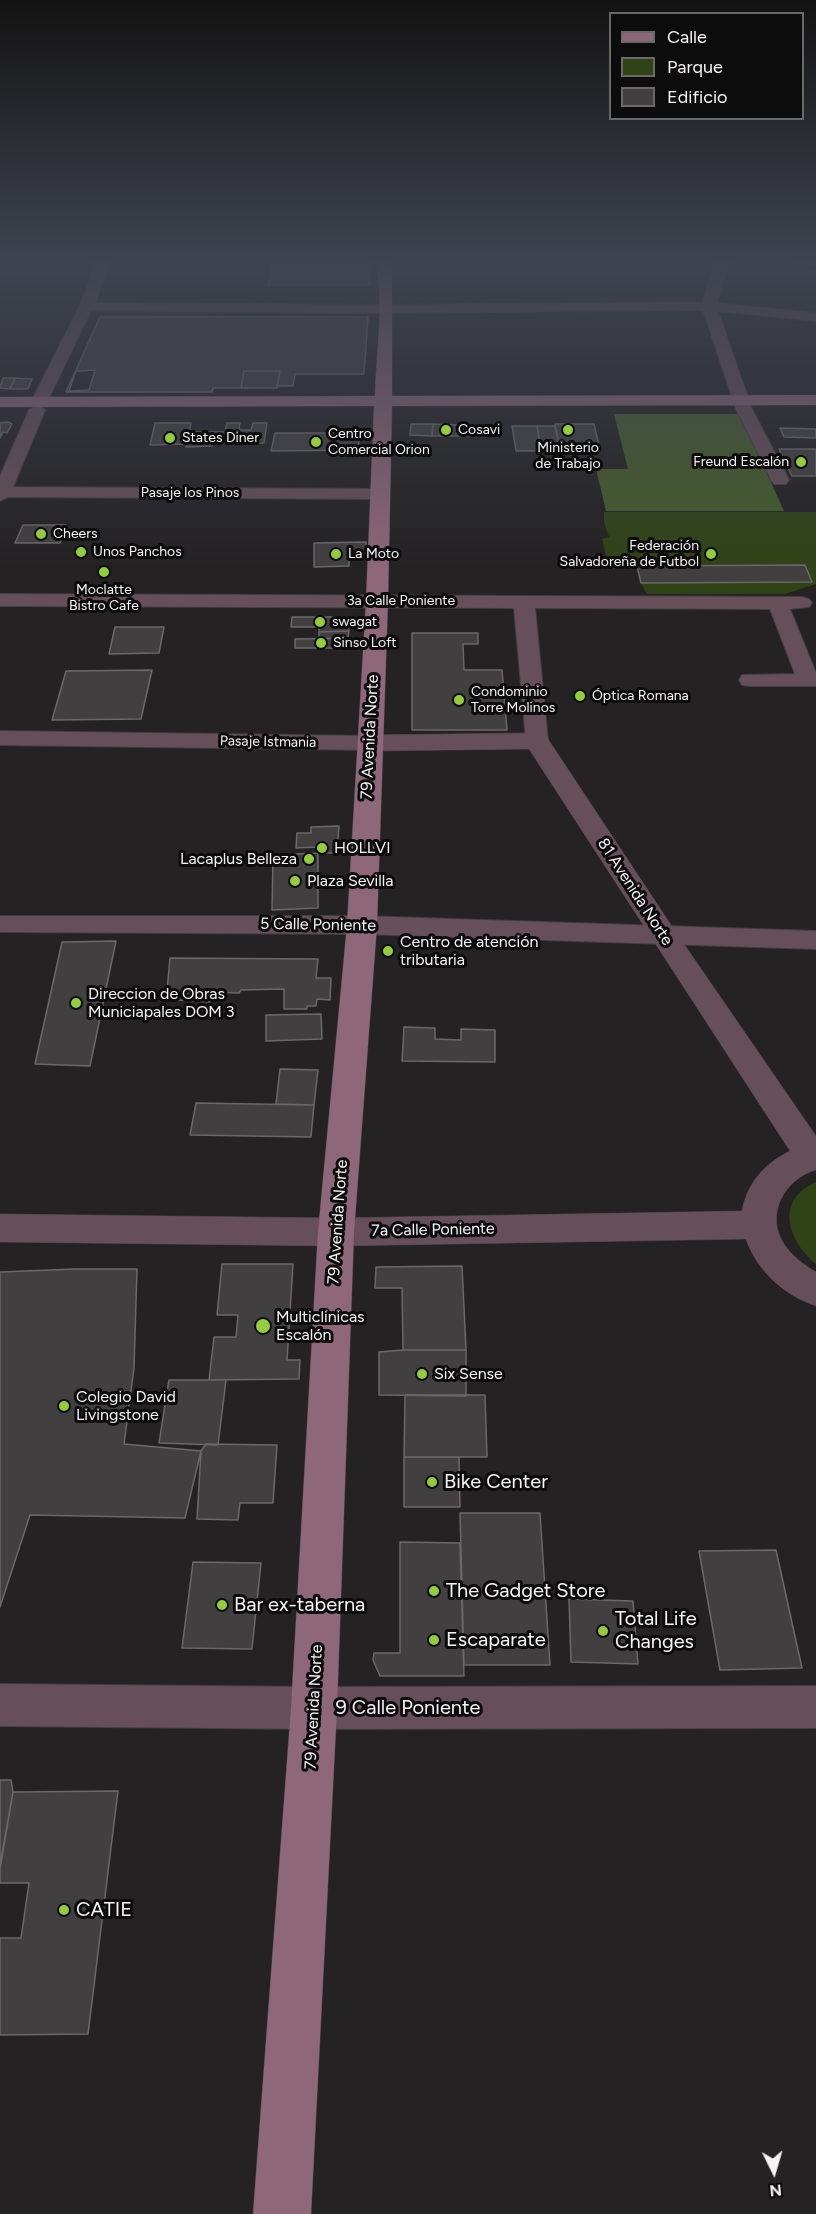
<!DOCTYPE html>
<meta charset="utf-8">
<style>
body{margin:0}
#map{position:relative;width:816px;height:2214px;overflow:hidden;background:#242223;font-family:Figtree,sans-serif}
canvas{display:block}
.legend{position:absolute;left:609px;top:12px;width:195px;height:108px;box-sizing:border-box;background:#0d0c0c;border:2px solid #6a6969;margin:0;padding:8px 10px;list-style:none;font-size:18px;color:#f6f4f5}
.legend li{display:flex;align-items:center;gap:12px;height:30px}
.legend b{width:30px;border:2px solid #6a6969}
.north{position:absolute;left:744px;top:2142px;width:60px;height:60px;-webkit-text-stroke:4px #0d0c0c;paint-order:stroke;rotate:175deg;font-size:16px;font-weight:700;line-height:24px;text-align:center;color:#f6f4f5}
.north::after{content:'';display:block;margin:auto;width:21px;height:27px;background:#f6f4f5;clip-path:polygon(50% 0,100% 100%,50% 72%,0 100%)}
</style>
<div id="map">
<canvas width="816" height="2214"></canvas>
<ul class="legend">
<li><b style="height:8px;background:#8e6778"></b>Calle</li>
<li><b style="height:16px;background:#304317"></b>Parque</li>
<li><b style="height:16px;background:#423f40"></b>Edificio</li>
</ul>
<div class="north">N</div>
</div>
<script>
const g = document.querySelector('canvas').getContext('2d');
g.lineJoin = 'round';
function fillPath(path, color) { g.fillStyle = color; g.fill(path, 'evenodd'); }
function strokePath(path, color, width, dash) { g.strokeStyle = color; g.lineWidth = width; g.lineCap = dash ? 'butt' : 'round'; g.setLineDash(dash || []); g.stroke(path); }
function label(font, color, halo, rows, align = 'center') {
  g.font = font + ' Figtree,sans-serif'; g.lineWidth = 6; g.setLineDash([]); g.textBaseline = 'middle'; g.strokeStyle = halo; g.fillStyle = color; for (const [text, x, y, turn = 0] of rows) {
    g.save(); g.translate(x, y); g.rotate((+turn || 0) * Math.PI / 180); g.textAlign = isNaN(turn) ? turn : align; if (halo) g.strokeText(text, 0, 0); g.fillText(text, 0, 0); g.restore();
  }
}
fillPath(new Path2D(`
 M604 512H816V584L785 594H647L641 583 639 569H609L602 539 609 537 604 522Z
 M816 1182V1264C788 1241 774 1200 816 1182Z`), '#304317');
fillPath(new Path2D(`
 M614 414H740L784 511H606L596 469H628Z`), '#465d2a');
const building = new Path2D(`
 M370 265 369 285H268L272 266Z
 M100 317H368L364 374H295L293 386H277L280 371H244L241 388H213L212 392H66ZM95 370 89 390 69 391 76 371Z
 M244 371H280L277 388H241Z
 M3 378H15L10 389 0 388Z
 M15 378 32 379 28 389H10Z
 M8 422 12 424 7 433 3 432 0 438V423Z
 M155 423H191L187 444 150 445Z
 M227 423H240L239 430H251L253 423H267L264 443H213L212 446 186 447 190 432H225Z
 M411 424H433L432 436 410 435Z
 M433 424 460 425V436H432Z
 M555 424H594L600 450H560Z
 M460 425H472V436H460Z
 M512 426H537L541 451H516Z
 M537 426H555L560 450 541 451Z
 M780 428 816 429V438L784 437Z
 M275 433H360L358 450 271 451Z
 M779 449H816V476H792Z
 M23 525H66L60 543H15Z
 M366 542V554L349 555V566L314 567V543Z
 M805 565 812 582 641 583 637 566Z
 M292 617H349V631L319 632V627H291Z
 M115 627H164L159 653 109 654Z
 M349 631 348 638 319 639V632Z
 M412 633H478V644H463L464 670H502L507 730H412Z
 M348 638V648H295V639Z
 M152 670 141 719 52 720 66 671Z
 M339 826 337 853H318V847L296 848 297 833H311V827Z
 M318 853V908L272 910 273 855Z
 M116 941 90 1066 35 1064 62 942Z
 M170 958 318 959 316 978H331L330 1000 317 999 316 1006H307V1009H284V989L241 990 239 993 212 992 210 1002 178 1000 179 992 167 991Z
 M321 1014 322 1039 266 1041V1015Z
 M404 1027 435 1028V1039L461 1040V1029L495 1030V1062L402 1061Z
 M280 1069 318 1070 314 1105 276 1104Z
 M196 1103 314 1105 311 1137 190 1135Z
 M222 1264H293L287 1360H300L299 1379 209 1380 214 1337H236L238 1315H217Z
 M462 1266 466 1350H403L402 1288H375L376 1267Z
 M75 1269H137L134 1368 124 1444 201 1451 185 1518 30 1515 0 1607V1272Z
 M403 1350H466V1396L379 1395V1352Z
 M169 1380H226L218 1445 159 1443Z
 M405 1395H485L487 1457H404Z
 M206 1444 277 1445 273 1503H240L238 1520 197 1519 201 1451Z
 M404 1457H459L460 1507H404Z
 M460 1513H540L550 1665H464Z
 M400 1542 460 1543 464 1676H380L373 1660 374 1653H400Z
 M776 1550 802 1668 720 1670 699 1551Z
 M193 1562 261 1563 252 1649 182 1648Z
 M569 1599 633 1601 638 1664 571 1662Z
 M0 1780H11L13 1792 0 1865Z
 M118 1791 88 2034 0 2035V1938H21L29 1883H0V1869L13 1792Z`);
fillPath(building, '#423f40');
strokePath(building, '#6c686a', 1.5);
const minor = new Path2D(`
 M98 259H112L95 303 386 305 703 302 715 259H729L717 303 816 313V321L718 311 752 409 789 480 786 484H774L771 480 736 409 703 310 386 313 91 311 47 402 41 406 45 410 13 487 380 489 386 490 389 494 386 498 380 499 8 497 0 501V476L29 410 35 406 31 402 79 307Z
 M793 259H816V265L795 262Z
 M0 594 802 597 809 599 812 603 809 607 790 609 816 673V686H750L742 685 739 680 742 675 795 674 770 609 535 608 548 741 545 746 537 748 529 746 526 741 514 608 0 606Z
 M0 731 370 736 378 738 381 743 378 748 370 750 0 745Z
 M0 916H362L816 931V949L362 934 0 932Z
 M0 1684 314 1687 816 1686V1728L314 1729 0 1726Z`);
const tertiary = new Path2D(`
 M537 733 546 736 673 928 816 1136V1170C784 1179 765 1215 784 1244 792 1256 804 1265 816 1272V1306C784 1295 757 1271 746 1239L336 1246 0 1242V1214L336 1218 742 1211C747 1183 765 1163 790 1151L529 749 370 751 361 748 357 743 361 738 370 735Z`);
const secondary = new Path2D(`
 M375 259H389L392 270V396L816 395V405L392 406 388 601 377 925 354 1232 337 1708 311 2214H253L291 1708 318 1232 347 925 366 601 374 406 0 407V397L375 396C376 354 385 299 375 259Z`);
strokePath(minor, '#413f40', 2);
strokePath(tertiary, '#413f40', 1);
strokePath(secondary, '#413f40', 1);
fillPath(minor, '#674f59');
fillPath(tertiary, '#674f59');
fillPath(secondary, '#8e6778');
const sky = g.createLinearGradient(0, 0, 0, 569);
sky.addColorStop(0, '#141313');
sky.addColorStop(0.46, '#3f4450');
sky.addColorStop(1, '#3f445000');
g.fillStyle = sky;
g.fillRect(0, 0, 816, 569);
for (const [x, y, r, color] of [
 [446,430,6,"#93cd3e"],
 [568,430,6,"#93cd3e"],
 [170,438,6,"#93cd3e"],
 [316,442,6,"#93cd3e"],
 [801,462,6,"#93cd3e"],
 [41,534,6,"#93cd3e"],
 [81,552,6,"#93cd3e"],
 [336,554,6,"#93cd3e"],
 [711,554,6,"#93cd3e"],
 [104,572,6,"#93cd3e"],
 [320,622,6,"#93cd3e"],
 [321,643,6,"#93cd3e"],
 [580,696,6,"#93cd3e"],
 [459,700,6,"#93cd3e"],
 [322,848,6,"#93cd3e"],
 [309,859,6,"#93cd3e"],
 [295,881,6,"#93cd3e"],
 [388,951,6,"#93cd3e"],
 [76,1003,6,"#93cd3e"],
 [263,1326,8,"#93cd3e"],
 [422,1374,6,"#93cd3e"],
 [64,1406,6,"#93cd3e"],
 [432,1482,6,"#93cd3e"],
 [434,1591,6,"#93cd3e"],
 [222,1605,6,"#93cd3e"],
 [603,1631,6,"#93cd3e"],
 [434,1640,6,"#93cd3e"],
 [64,1910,6,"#93cd3e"]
]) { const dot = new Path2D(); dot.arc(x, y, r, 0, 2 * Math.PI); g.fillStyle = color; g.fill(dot); strokePath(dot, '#0d0c0c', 2); }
label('14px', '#f6f4f5', '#0d0c0c', [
 ["Cosavi",458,430],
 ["Centro",328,434],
 ["Comercial Orion",328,450],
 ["States Diner",182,438],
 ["Ministerio",568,448,"center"],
 ["de Trabajo",568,464,"center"],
 ["Freund Escalón",789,462,"right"],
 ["Cheers",53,534],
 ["Federación",699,546,"right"],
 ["Salvadoreña de Futbol",699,562,"right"],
 ["Unos Panchos",93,552],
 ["La Moto",348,554],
 ["Moclatte",104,590,"center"],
 ["Bistro Cafe",104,606,"center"],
 ["swagat",332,622],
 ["Sinso Loft",333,643],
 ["Condominio",471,692],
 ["Torre Molinos",471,708],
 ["Óptica Romana",592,696]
], 'left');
label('14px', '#f6f4f5', '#0d0c0c', [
 ["Pasaje los Pinos",190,493],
 ["3a Calle Poniente",401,601],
 ["Pasaje Istmania",268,742,1]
]);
label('16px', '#f6f4f5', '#0d0c0c', [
 ["79 Avenida Norte",370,737,-87],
 ["81 Avenida Norte",635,892,57],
 ["5 Calle Poniente",318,925,1],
 ["79 Avenida Norte",338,1222,-86],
 ["7a Calle Poniente",433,1230,-1],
 ["79 Avenida Norte",314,1707,-87]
]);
label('16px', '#f6f4f5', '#0d0c0c', [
 ["HOLLVI",334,848],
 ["Lacaplus Belleza",297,859,"right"],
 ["Plaza Sevilla",307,881],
 ["Centro de atención",400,942],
 ["tributaria",400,960],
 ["Direccion de Obras",88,994],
 ["Municiapales DOM 3",88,1012],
 ["Multiclinicas",276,1317],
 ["Escalón",276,1335],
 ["Six Sense",434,1374],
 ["Colegio David",76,1397],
 ["Livingstone",76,1415]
], 'left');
label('20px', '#f6f4f5', '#0d0c0c', [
 ["Bike Center",444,1482],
 ["The Gadget Store",446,1591],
 ["Bar ex-taberna",234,1605],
 ["Total Life",615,1619],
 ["Changes",615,1642],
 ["Escaparate",446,1640],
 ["CATIE",76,1910]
], 'left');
label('20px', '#f6f4f5', '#0d0c0c', [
 ["9 Calle Poniente",408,1708]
]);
</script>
